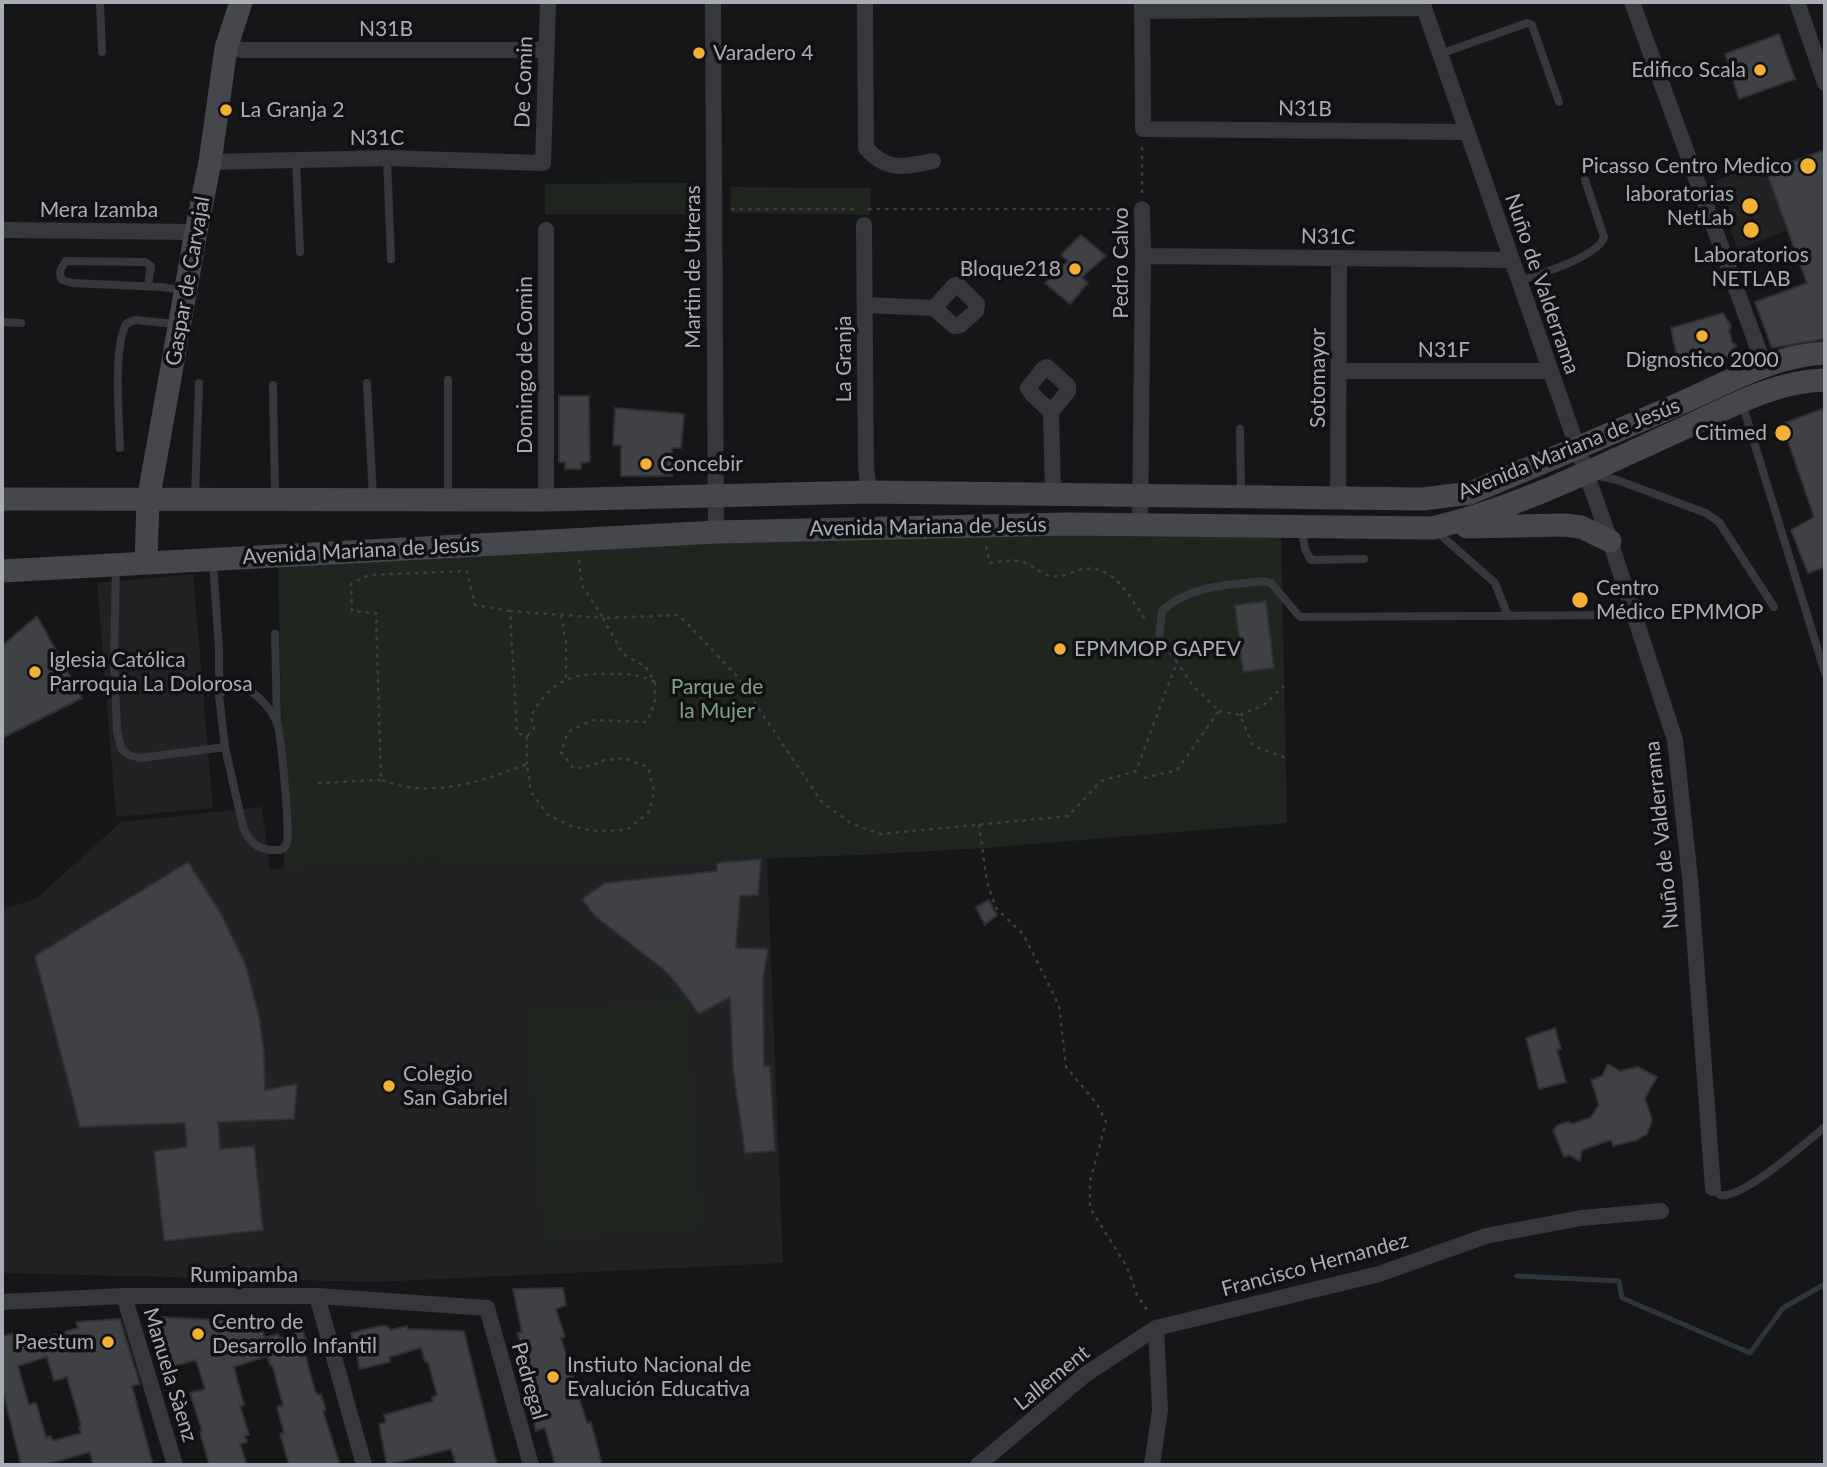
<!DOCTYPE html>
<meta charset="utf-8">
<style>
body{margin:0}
#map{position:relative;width:1827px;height:1467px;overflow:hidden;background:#161618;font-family:Lato,sans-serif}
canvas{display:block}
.frame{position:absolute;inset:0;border:4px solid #a8adb8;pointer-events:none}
</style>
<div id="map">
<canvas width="1827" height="1467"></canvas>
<div class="frame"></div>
</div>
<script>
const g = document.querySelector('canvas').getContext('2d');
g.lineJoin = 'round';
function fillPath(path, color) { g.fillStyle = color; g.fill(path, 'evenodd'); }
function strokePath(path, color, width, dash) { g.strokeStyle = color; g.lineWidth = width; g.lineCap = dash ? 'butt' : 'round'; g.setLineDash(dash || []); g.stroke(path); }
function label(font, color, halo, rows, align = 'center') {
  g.font = font + ' Lato,sans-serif'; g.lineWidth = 7; g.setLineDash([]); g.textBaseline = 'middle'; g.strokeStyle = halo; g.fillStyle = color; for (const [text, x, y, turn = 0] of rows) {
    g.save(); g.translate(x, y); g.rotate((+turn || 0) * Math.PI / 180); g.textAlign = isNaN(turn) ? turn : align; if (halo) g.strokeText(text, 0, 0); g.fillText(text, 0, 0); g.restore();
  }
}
fillPath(new Path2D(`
 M1762 163 1787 230 1738 250 1713 182Z
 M193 574 213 808 116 817 97 583Z
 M262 807 270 869 440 861 767 859 783 1263 375 1282 2 1273V909L36 899 121 822Z`), '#222225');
fillPath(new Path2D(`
 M689 183V214H545V184Z
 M731 187 871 188 870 215 731 213Z
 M1281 527 1287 823 986 848 858 855 702 861H440L284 869 278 555Z
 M687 999 702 1228 542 1240 527 1010Z`), '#1e261f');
strokePath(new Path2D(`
 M1517 1276 1619 1281 1622 1298 1750 1353 1783 1308 1825 1284`), '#2c353c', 5);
const building = new Path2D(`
 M1779 34 1795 79 1739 99 1725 54Z
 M1825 150V339L1772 348 1755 302 1807 283 1766 171Z
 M1081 235 1106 256 1082 277 1088 283 1070 304 1045 283 1068 261 1061 255Z
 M1723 313 1731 326 1729 330 1732 342 1737 346 1734 348 1737 354 1722 359 1704 352 1700 367 1679 368 1671 328Z
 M559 396H589L590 462 581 463V469H565V462H559Z
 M615 408 684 414 681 448H672V476H621V446L613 445Z
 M1822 409 1825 415V567L1808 573 1791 530 1814 517 1782 424Z
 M1266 601 1274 668 1243 672 1235 605Z
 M37 616 82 698 2 738V646Z
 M761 859 758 895 740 896 736 948 768 949 763 980 764 1067 770 1066 775 1151 745 1153 733 1069 730 997 699 1014 677 984 663 969 596 917 582 899 605 883 717 871V863Z
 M188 862 221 914 245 963 259 1016 264 1052 265 1090 297 1084 294 1119 218 1122 220 1149 254 1146 263 1230 164 1241 154 1151 187 1147 185 1123 80 1127 35 956Z
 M989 900 997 915 985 925 976 907Z
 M1555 1028 1561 1049 1557 1050 1566 1082 1539 1089 1526 1038Z
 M1608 1064 1620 1071 1638 1067 1657 1077 1645 1098 1652 1120 1647 1134 1637 1140 1613 1146 1611 1140 1582 1150 1580 1161 1569 1155 1564 1157 1553 1130 1558 1125 1568 1122 1573 1124 1591 1117 1599 1105 1591 1080 1602 1076Z
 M563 1288 566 1305 556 1309 565 1337 561 1338 587 1423 591 1422 602 1465H555L545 1428 536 1431 532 1416 542 1413 517 1333 522 1332 513 1289Z
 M164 1317 231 1321 235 1332 253 1327 254 1332 262 1330 265 1338 278 1334 280 1338 303 1331 309 1349 304 1350 315 1391 318 1395 321 1394 326 1410 323 1411 340 1465H289L280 1434 284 1433 277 1407 283 1405 272 1365H270L267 1356 234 1367 244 1405 240 1406 249 1435 245 1436 247 1442 240 1444 247 1465H209L200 1432 202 1431 190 1393 205 1389 196 1360 171 1367 156 1319Z
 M120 1319 140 1384 132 1386 153 1465H93L90 1452 44 1465H21L2 1388V1336L19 1332 22 1344 78 1328 76 1322ZM47 1357 54 1381 67 1377 81 1426 79 1427 81 1433 53 1441 51 1436 46 1437 36 1403 29 1405 18 1366Z
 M379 1326H387L391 1330 407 1326 408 1329 464 1331 497 1465H456L451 1449 387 1465 379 1424 386 1422 384 1415 433 1401 432 1397 437 1395 428 1362H425L421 1348 389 1357 390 1362 360 1369 351 1333Z`);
fillPath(building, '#404145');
strokePath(building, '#303034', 2);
strokePath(new Path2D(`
 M1142 193V143
 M731 209H857
 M868 209H1127
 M986 546 990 563C1003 561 1014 558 1028 564 1034 567 1040 572 1047 575 1059 579 1068 573 1079 570 1114 561 1130 598 1147 622
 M579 560 582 585 603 618 679 615 736 675 821 801 852 824 881 834 1068 816 1101 781 1136 771 1177 662 1166 647
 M510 611 475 605 467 571 369 575 351 584 352 611 376 613 381 780C392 783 403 787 414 788 454 791 491 778 527 764L531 792 548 815 571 826 594 831 627 830 650 811 654 790 648 767 624 758 599 761 594 765 574 769 561 752 568 732 593 720 647 722 655 702V682L646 667 623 654 603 618 510 611 517 733 527 736 534 729 531 716C551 680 572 672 613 674 631 674 638 674 655 682
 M561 615 566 643V679
 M1219 711 1240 715 1253 746 1286 758
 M1240 715 1264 705 1284 686
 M527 736V764
 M1144 778 1177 770 1219 711 1194 687 1177 662
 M318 783 381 780
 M979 824 987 882 996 908 1023 934 1045 977 1059 1006 1066 1067 1097 1104 1106 1122 1090 1181V1208L1127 1267 1137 1295 1149 1313`), '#3d3f44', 2.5, [3.5, 5]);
strokePath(new Path2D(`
 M100 2 102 52
 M1440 54 1527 23 1532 25 1534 31 1559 102
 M387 158 391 259
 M296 160 300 252
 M1519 281C1538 275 1599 256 1604 237L1585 180
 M148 286 151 266 145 262 66 261C61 268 58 273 62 280L73 283 161 287 183 290
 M2 322 21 323
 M448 380V498
 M367 383 373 498
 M273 385 275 497
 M1742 403 1825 673
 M1240 429 1241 493
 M120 448C119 417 113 349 126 324L135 320 176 324
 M1595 475 1617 480 1706 513 1719 522 1774 607
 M195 498 199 383
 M1302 530 1305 549 1311 560 1364 559
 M1435 530 1495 583 1508 616
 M213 562 219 649V695
 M116 565 114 657 117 731 121 748 129 755 140 758 225 747
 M275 634 277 723
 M1159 639 1162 611C1190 585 1228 585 1264 581L1271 583 1300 617 1633 615
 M234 685C252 687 270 706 277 723 281 734 290 831 287 842 286 847 285 847 280 850 261 851 251 846 243 827L225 747 219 695 227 686Z
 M1713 1188 1720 1195C1742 1200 1805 1143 1825 1127`), '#37383d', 8);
strokePath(new Path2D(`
 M713 2 716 532
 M865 2 866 148C887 172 904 167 933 161
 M1142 2 1143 129 1467 132
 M1422 2 1610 541 1675 740 1690 878 1713 1188
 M1632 2 1764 365
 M1797 2 1825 83
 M1142 11 1424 8
 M226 48 244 50H546
 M210 162 387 158 543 163 548 2
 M864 225 866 468 869 492
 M2 230 196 232
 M1143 256 1512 260
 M865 305 934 308 954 326 960 325 976 311 977 304 958 285H955L934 308
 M1339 371H1550
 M1051 412 1032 394 1028 388 1044 368 1047 367 1068 386V391L1051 412 1053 494
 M1338 498 1339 258
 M546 500V230
 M1140 525 1143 256 1142 209
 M124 1296 175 1465
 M317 1296 364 1465
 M2 1302 124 1296H317L487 1308 531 1465
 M978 1465 1086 1374 1156 1328
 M1152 1465 1160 1410 1156 1328 1379 1274 1486 1236 1581 1218 1661 1211`), '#37383d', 16);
strokePath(new Path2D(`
 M2 499 546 500 869 492 1423 499 1470 493C1540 464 1610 434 1679 404 1727 383 1771 356 1825 353
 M1467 527 1565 525 1581 527 1610 541
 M146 562 148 501 196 232 210 162 226 48 241 2
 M2 571 716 532 1069 524 1432 528C1518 508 1600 466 1680 430 1726 409 1773 381 1825 380`), '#45474d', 23);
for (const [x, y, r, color] of [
 [699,53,7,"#f2b134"],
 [1760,70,7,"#f2b134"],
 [226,110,7,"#f2b134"],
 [1808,166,9,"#f2b134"],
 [1750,206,9,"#f2b134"],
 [1751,230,9,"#f2b134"],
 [1075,269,7,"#f2b134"],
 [1702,336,7,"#f2b134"],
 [1783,433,9,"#f2b134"],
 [646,464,7,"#f2b134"],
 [1580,600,9,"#f2b134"],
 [1060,649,7,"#f2b134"],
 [35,672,7,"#f2b134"],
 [389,1086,7,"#f2b134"],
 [198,1334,7,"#f2b134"],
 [108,1342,7,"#f2b134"],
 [553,1377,7,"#f2b134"]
]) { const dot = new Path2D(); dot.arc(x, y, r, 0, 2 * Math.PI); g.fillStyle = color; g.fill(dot); strokePath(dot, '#111113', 2.5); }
label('21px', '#a8adb8', '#111113', [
 ["N31B",386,29],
 ["De Comin",524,82,-88],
 ["N31B",1305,109,1],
 ["N31C",377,138],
 ["Mera Izamba",99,210],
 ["N31C",1328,237,1],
 ["Pedro Calvo",1121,263,-90],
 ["Martin de Utreras",693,267,-90],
 ["Gaspar de Carvajal",188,281,-80],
 ["Nuño de Valderrama",1542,284,71],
 ["N31F",1444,350],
 ["La Granja",844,359,-90],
 ["Domingo de Comin",525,365,-90],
 ["Sotomayor",1318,378,-90],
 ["Avenida Mariana de Jesús",1569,449,-22],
 ["Avenida Mariana de Jesús",928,527,-1],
 ["Avenida Mariana de Jesús",361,551,-3],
 ["Nuño de Valderrama",1662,835,-96],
 ["Francisco Hernandez",1315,1265,-15],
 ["Rumipamba",244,1275],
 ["Manuela Sàenz",170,1375,73],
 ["Lallement",1052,1378,-39],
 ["Pedregal",529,1381,74]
]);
label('21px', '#a8adb8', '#111113', [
 ["Varadero 4",713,53],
 ["Edifico Scala",1746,70,"right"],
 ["La Granja 2",240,110],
 ["Picasso Centro Medico",1792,166,"right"],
 ["laboratorias",1734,194,"right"],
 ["NetLab",1734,218,"right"],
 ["Laboratorios",1751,255,"center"],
 ["NETLAB",1751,279,"center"],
 ["Bloque218",1061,269,"right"],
 ["Dignostico 2000",1702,360,"center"],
 ["Citimed",1767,433,"right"],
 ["Concebir",660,464],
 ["Centro",1596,588],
 ["Médico EPMMOP",1596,612],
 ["EPMMOP GAPEV",1074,649],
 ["Iglesia Católica",49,660],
 ["Parroquia La Dolorosa",49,684],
 ["Colegio",403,1074],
 ["San Gabriel",403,1098],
 ["Centro de",212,1322],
 ["Desarrollo Infantil",212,1346],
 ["Paestum",94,1342,"right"],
 ["Instiuto Nacional de",567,1365],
 ["Evalución Educativa",567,1389]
], 'left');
label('21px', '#7fa381', '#111113', [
 ["Parque de",717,687],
 ["la Mujer",717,711]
]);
</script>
